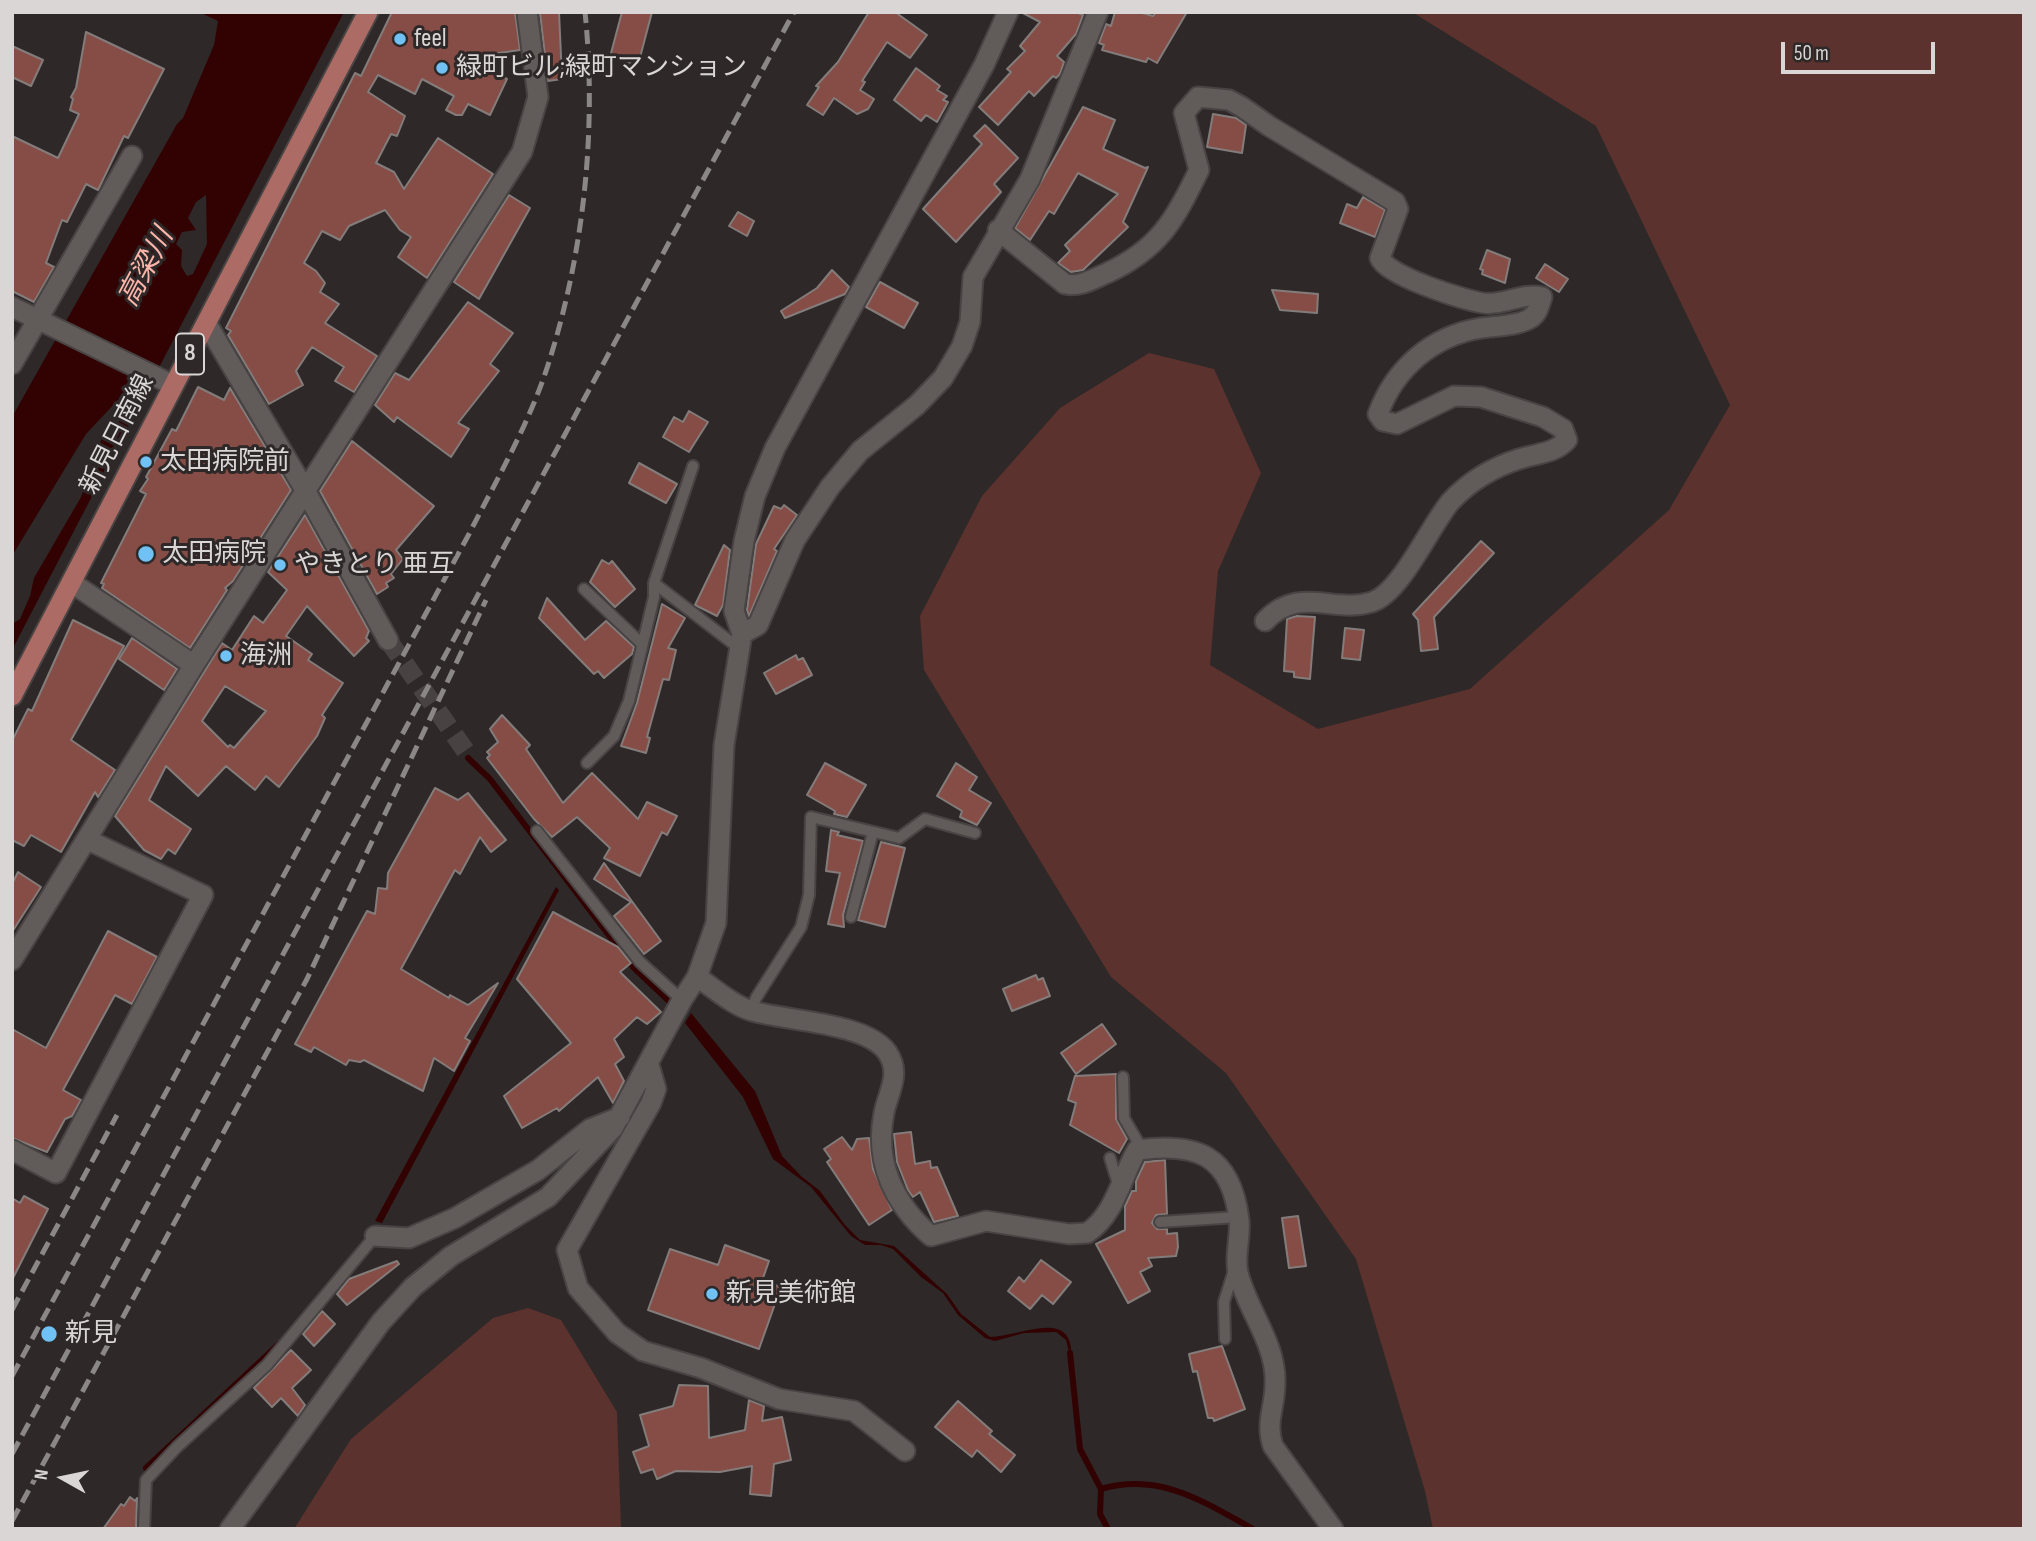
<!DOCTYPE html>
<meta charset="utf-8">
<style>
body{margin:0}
#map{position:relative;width:2036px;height:1541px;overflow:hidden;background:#2e2928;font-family:"Sofia Sans Condensed",sans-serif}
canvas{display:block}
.frame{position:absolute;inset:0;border:14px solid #d9d6d5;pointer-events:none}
.north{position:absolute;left:28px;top:1443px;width:70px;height:70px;-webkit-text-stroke:5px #2e2928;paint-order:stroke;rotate:279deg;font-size:19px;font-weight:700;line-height:28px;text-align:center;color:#d9d6d5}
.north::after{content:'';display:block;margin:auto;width:24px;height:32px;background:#d9d6d5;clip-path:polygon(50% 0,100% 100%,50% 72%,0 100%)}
.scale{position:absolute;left:1781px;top:42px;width:154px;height:32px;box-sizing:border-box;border:4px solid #d9d6d5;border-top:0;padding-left:9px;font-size:21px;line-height:24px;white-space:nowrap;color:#d9d6d5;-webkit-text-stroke:5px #2e2928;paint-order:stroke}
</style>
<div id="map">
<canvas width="2036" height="1541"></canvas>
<div class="frame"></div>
<div class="north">N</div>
<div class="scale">50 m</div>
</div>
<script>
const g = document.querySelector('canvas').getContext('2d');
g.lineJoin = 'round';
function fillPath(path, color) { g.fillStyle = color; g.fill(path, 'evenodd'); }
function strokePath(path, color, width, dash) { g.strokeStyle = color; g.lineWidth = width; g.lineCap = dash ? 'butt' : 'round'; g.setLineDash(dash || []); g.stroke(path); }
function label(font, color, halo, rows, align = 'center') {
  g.font = font + ' "Sofia Sans Condensed","Noto Sans JP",sans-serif'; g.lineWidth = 6; g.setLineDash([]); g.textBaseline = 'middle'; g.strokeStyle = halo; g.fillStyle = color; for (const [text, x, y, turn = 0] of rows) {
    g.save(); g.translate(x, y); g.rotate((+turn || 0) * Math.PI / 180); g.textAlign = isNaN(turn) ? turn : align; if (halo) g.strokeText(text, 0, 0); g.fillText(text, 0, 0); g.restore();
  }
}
fillPath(new Path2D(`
 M1412 12H2024V1529H1433L1425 1491 1356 1259 1226 1073 1111 977 924 670 920 616 982 496 1060 408 1149 353 1214 369 1261 473 1218 571 1210 665 1318 729 1470 689 1669 510 1730 405 1596 126Z
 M528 1308 561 1320 617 1412 621 1529H294L351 1439 493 1318Z`), '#5b322d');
fillPath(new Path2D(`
 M199 12H344L12 650V624L20 619 30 596 34 578 81 497 102 438 114 434 127 402 124 399 118 400 86 434 12 556V417L177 124 183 118 214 45 218 21ZM206 195 207 244 193 274 187 276 181 266 182 250 176 244 182 232 196 230 188 218 196 202Z
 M556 887 559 890 382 1223 375 1221Z
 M691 1013 755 1091 782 1156 801 1176 820 1191 845 1225 860 1240 894 1246 947 1294 961 1314 990 1337C1019 1337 1076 1305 1071 1360L1066 1340 1056 1332 1024 1333 995 1341 985 1338 958 1315 943 1293 921 1277 893 1249 881 1245H865L851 1236 811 1187 773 1159 743 1097 685 1023Z`), '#320202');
strokePath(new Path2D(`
 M468 758 490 779 633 967 670 1002
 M1070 1353 1080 1449 1101 1489 1100 1514 1108 1529
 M146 1468 279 1344
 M1101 1489C1159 1472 1203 1501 1253 1529`), '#320202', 6);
const building = new Path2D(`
 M392 12H515L520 50 464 58 507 79 490 115 468 104 462 115H456L446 110 454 96 422 79 415 94 378 75 368 92 405 116 397 136 391 134 376 163 394 172 404 189 438 138 493 174 427 278 398 257 411 237 400 230 385 210 349 226 340 240 322 231 304 263 316 271 325 283 320 292 339 304 325 323 377 356 354 392 335 381 344 367 312 347 296 371 303 385 269 404 228 335 231 331 226 328 355 73 361 76Z
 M559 12 562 79 548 81 540 13Z
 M622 12H652L638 65 610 57Z
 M869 12H895L927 35 910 58 887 42 862 81 865 82 860 90 874 99 868 109 857 114 834 98 823 115 807 105 819 87 816 86 838 62Z
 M1021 12H1076L1083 15 1076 34 1057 56 1064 62 1060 74 1056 78 1053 76 1034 96 1029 91 998 125 979 107 1011 72 1007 69 1025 51 1020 46 1040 22Z
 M1115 12H1139L1153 16 1156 12H1187L1157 63 1148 58 1146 62 1102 50 1104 45 1099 43 1106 24 1111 26Z
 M86 32 164 69 128 138 124 136 98 190 86 184 67 222 62 220 46 263 54 267 34 302 12 291V136L58 158 79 114 70 110 73 99 71 97 76 88Z
 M12 46 43 60 31 86 12 77Z
 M916 68 940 86 937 90 947 96 943 100 948 102 937 122 926 115 921 121 894 100Z
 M1083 107 1115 120 1103 149 1145 168 1148 167 1123 222 1128 227 1083 270 1071 272 1058 263 1070 251 1065 245 1118 194 1078 173 1054 214 1049 211 1030 240 1015 228Z
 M1213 114 1236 118 1246 125 1242 153 1207 147Z
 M985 125 1018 158 994 184 1001 192 956 242 923 209 982 144 974 136Z
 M509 195 530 208 479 299 454 282Z
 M1363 197 1385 210 1375 237 1340 223 1347 204 1357 208Z
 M738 212 754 221 747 236 729 226Z
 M1487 250 1510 259 1505 283 1482 274 1483 270 1480 269Z
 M1545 264 1568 279 1559 292 1536 278Z
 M832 270 849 287 845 294 785 318 781 311 817 288Z
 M880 282 918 303 904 328 866 307Z
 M1272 290 1318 294 1317 313 1280 310Z
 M468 302 513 333 490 364 499 371 458 423 469 429 451 457 397 417 394 422 375 405 395 373 409 380Z
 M198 387 224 400 230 388 291 490 233 581 225 588 227 590 190 648 102 588 104 584 101 583 146 494 140 491 148 479 146 477 172 429 176 431Z
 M689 411 708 422 689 452 663 437 674 417 683 422Z
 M352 441 434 506 396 550 403 559 391 574 394 578 386 583 388 587 377 594 320 491Z
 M639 463 677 484 666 503 629 483Z
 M784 505 797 515 774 549 777 551 749 616 747 610 756 544 774 506 781 509Z
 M305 515 369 631 366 638 369 641 354 656 307 606 286 636 312 654 308 660 343 683 322 715 325 718 317 736 279 787 266 776 255 790 226 766 198 796 166 766 149 800 191 829 175 854 168 849 161 859 144 850 115 816 222 643 232 650 254 616 263 623 287 590 268 572ZM225 686 266 711 234 748 230 745 228 747 202 721Z
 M1481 541 1494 553 1434 617 1438 649 1421 651 1418 620 1413 614Z
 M724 545 730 550 723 605 717 616 695 605Z
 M602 560 609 564 612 561 635 589 615 607 590 582Z
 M547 598 585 640 606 621 634 647 632 654 604 678 598 671 594 674 539 618Z
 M662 604 685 618 668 648 676 650 669 680 663 679 647 737 650 738 646 753 621 746 637 703Z
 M1297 616 1315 617 1310 679 1294 677V672L1284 671 1287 619Z
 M73 620 124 646 71 740 115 770 98 797 95 792 61 852 31 835 24 846 12 840V741L28 709 32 711Z
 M1345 628 1364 630 1360 660 1342 658Z
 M132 638 177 669 164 690 119 659Z
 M796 655 798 660 803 658 812 675 776 694 764 673Z
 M502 715 530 745 526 749 563 803 592 773 638 819 647 802 677 816 667 835 662 832 640 876 604 858 610 848 577 817 552 837 534 819 487 758 490 755 487 752 498 742 490 729Z
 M825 763 866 785 847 817 834 814 835 811 807 795Z
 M956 763 977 777 969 790 991 803 977 825 960 817 962 811 937 796Z
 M435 788 458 800 468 793 506 840 491 852 480 837 460 874 455 870 401 969 449 998 450 995 468 1005 498 983 465 1038 470 1041 454 1071 434 1058 423 1091 364 1060 360 1062 349 1060 346 1065 314 1047 311 1052 295 1044 367 911 375 914 378 888 387 889 388 873Z
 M831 830 839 832 837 835 863 841 843 915 844 927 828 924 840 873 826 871Z
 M881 842 905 848 885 927 858 920Z
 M604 863 661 941 644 954 614 916 631 902 594 879Z
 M18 872 41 887 12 932V884Z
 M553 912 618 947 631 963 620 972 661 1012 647 1024 637 1017 614 1039 624 1057 615 1064 624 1081 613 1103 598 1077 559 1111 557 1108 522 1128 504 1096 571 1043 517 979Z
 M108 931 157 957 132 1004 115 995 63 1090 81 1100 72 1116 65 1119 47 1152 12 1138V1029L46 1048Z
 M1036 975 1038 980 1043 978 1050 996 1012 1011 1003 989Z
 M1102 1024 1116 1044 1076 1074 1061 1053Z
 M1116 1074V1119L1127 1139 1119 1153 1070 1125 1076 1103 1068 1100 1075 1076Z
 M911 1132 915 1164 930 1161 931 1168 937 1167 958 1216 934 1222 920 1192 913 1197 908 1190 897 1162 894 1134Z
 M842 1137 852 1150 857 1139 869 1138 873 1169 892 1210 869 1225 827 1162 831 1159 824 1149Z
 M1165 1160 1167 1214 1156 1215 1152 1223 1157 1229H1167V1234L1177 1233 1178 1247 1176 1256 1148 1258 1152 1266 1140 1272 1150 1291 1128 1303 1096 1244 1125 1230V1206L1132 1191H1136V1181L1145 1162Z
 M24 1196 48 1209 12 1280V1198L20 1203Z
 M1298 1216 1306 1266 1289 1268 1282 1218Z
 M725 1245 769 1261 762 1281 781 1287 759 1349 648 1310 670 1249 718 1265Z
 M1041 1260 1071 1282 1053 1304 1042 1295 1030 1309 1008 1291 1019 1277 1024 1282Z
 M397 1261 399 1264 347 1305 337 1294 349 1279Z
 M322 1311 335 1324 314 1346 303 1334Z
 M1222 1346 1245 1409 1214 1421 1213 1418H1208L1197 1371 1193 1372 1189 1354Z
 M291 1350 311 1370 292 1388 305 1405 298 1416 281 1398 272 1407 254 1388Z
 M679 1385 708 1386 709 1438 745 1430 749 1400 764 1406 762 1421 782 1417 791 1460 774 1464 771 1496 750 1494 752 1466 720 1472 676 1471 657 1479 653 1469 641 1473 633 1452 649 1446 640 1415 673 1406Z
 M958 1401 992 1431 989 1434 1015 1455 1001 1472 977 1450 972 1457 935 1427Z
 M130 1497 135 1501 137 1498 136 1529H103L121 1504 124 1506Z`);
fillPath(building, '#854d46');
strokePath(building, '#837c7b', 2);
strokePath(new Path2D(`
 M388 640 467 753`), '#484342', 19, [19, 10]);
const service = new Path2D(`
 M654 583 740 649
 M584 589 641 643
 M587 763 614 736 629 701 654 597V583L693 466
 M537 831 640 962 682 1000
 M851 917 873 832
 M751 1011 756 998 801 927 809 895 811 817 899 838 925 819 975 833
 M1123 1077 1124 1118 1142 1149
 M1110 1158 1119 1187
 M1160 1222 1238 1217
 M1225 1339 1224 1302 1235 1267
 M144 1529 146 1480 177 1447 267 1365 375 1236`);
const minor = new Path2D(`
 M998 230 1065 284C1081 287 1093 279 1107 273 1159 249 1174 221 1199 170L1184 113 1198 97 1229 100 1242 107 1269 126 1395 202 1398 209 1380 258C1387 276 1464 300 1483 303 1504 306 1522 292 1542 297 1539 306 1538 314 1529 319 1516 326 1495 326 1481 328 1432 336 1395 368 1378 414L1383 421 1397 424 1454 396 1481 397 1543 417 1563 429 1567 440C1554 454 1537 453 1519 459 1494 467 1469 482 1451 501 1431 524 1401 593 1372 602 1333 614 1299 585 1265 621
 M12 307 37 319
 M207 324 305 490 388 640
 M12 364 132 156
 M72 583 194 665
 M742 634 758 625 795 540 830 487 860 451 917 405 943 378 962 346 970 322 973 277 1030 179 1098 12
 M12 960 194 665 522 152 538 97 527 12
 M697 977C714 988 732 1005 752 1011 786 1021 865 1022 887 1052 902 1074 888 1092 884 1113 874 1162 894 1204 931 1236L986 1221 1069 1234 1087 1233C1115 1215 1121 1178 1137 1150 1196 1142 1231 1154 1239 1220 1241 1237 1234 1256 1238 1273 1247 1310 1277 1344 1275 1384 1275 1407 1265 1423 1273 1446L1333 1529
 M649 1065 656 1089 651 1103 567 1250 578 1288 617 1333 643 1351 701 1368 779 1399 854 1411 905 1451
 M12 1150 56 1173 203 895 88 840
 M375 1236 409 1238 455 1218 538 1170 590 1129 620 1117
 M230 1529 381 1322 413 1287 451 1256 548 1197 613 1128 682 1000 697 977 716 923 724 745 742 634 734 611 744 541 755 496 775 448 984 65 1008 12`);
const tertiary = new Path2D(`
 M37 319 173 385`);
const primary = new Path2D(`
 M12 696 368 12`);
strokePath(service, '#494444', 14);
strokePath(minor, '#494444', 23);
strokePath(tertiary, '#494444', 23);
strokePath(primary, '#494444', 23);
strokePath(service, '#615b5a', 10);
strokePath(minor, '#615b5a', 19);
strokePath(tertiary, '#615b5a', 19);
strokePath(primary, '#ac6b64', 19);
strokePath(new Path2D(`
 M12 1310 117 1115
 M12 1376 469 534C497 479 529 424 548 365 584 253 597 129 585 12
 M12 1454 794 12
 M12 1521 307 979 486 600`), '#8b8786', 5, [14, 7]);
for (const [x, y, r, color] of [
 [400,39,7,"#70c1f4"],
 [442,68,7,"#70c1f4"],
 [146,462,7,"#70c1f4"],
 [146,554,9,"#70c1f4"],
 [280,565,7,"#70c1f4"],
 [226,656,7,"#70c1f4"],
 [712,1294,7,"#70c1f4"],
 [49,1334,9,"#70c1f4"]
]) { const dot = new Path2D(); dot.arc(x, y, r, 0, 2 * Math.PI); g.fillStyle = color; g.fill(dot); strokePath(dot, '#2e2928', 2.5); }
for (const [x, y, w] of [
 [190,354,28]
]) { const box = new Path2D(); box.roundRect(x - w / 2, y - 20.5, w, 41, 5); g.fillStyle = '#2e2928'; g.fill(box); strokePath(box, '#d9d6d5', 2); }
label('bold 24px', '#d9d6d5', null, [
 ["8",190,354]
]);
label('26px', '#d9d6d5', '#2e2928', [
 ["feel",414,39],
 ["緑町ビル;緑町マンション",456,68],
 ["太田病院前",160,462],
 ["太田病院",162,554],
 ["やきとり 亜互",294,565],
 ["海洲",240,656],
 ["新見美術館",726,1294],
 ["新見",65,1334]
], 'left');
label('26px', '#d9d6d5', '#2e2928', [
 ["新見日南線",118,435,-63]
]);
label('italic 28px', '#fdb5ab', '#2e2928', [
 ["高梁川",147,268,-62]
]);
</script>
